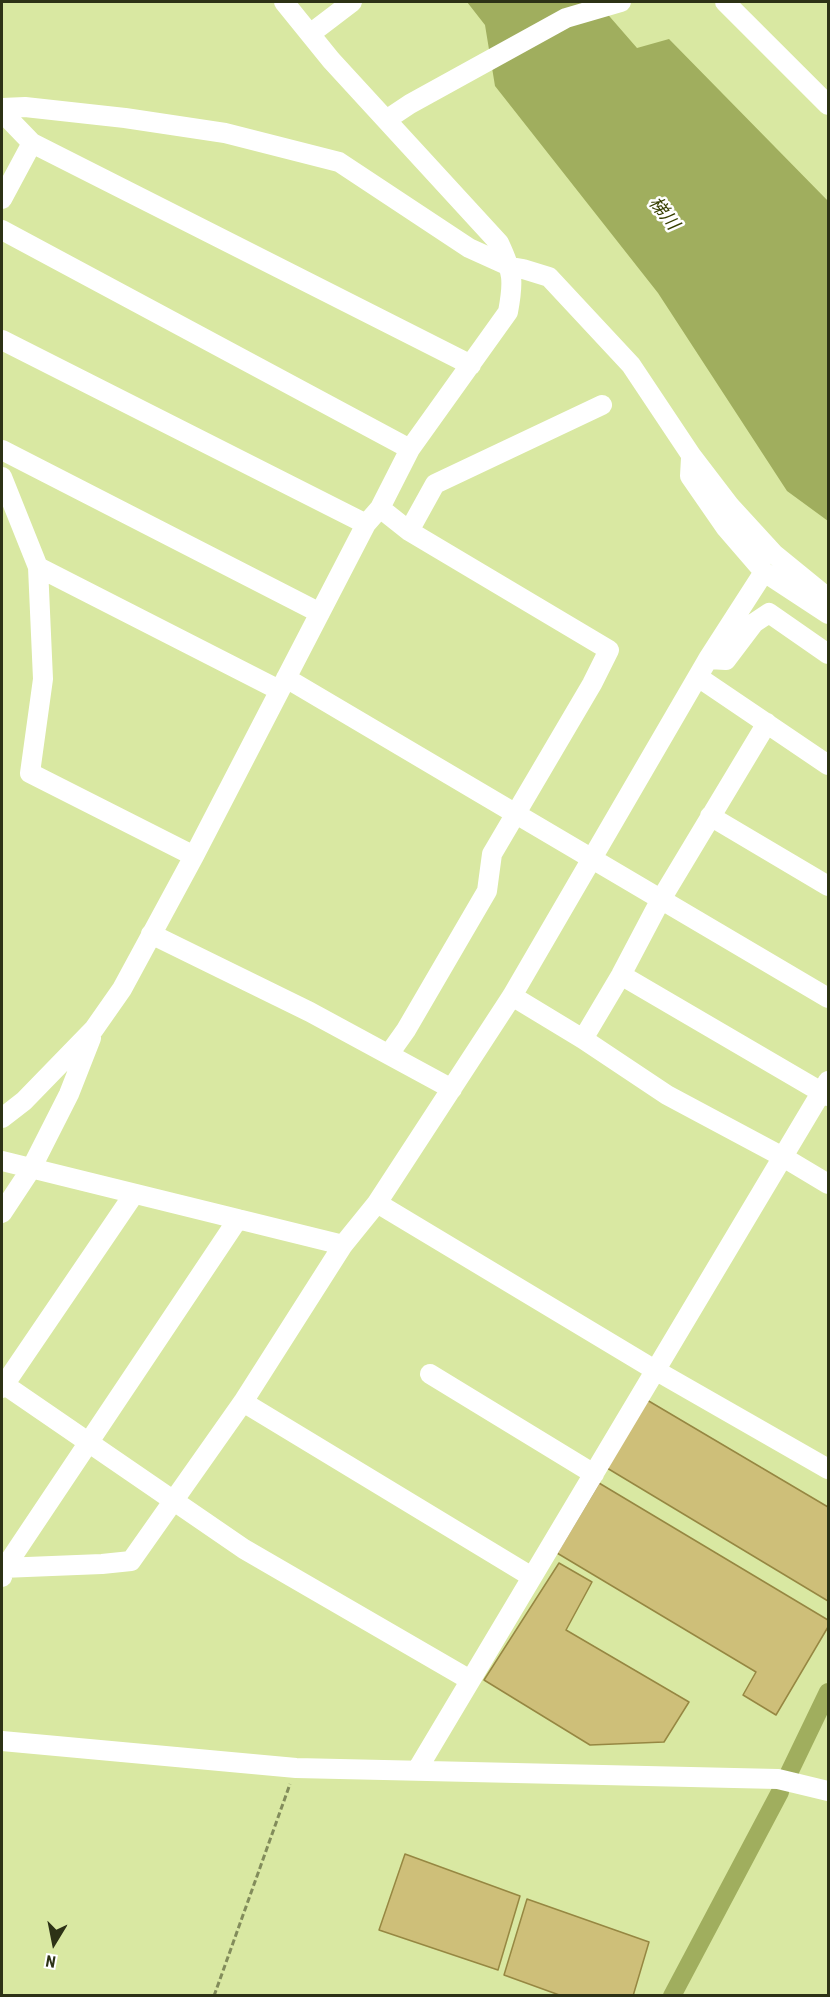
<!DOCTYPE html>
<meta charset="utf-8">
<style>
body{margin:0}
#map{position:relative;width:830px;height:1997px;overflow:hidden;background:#d9e8a2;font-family:"Roboto Condensed",sans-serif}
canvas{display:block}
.frame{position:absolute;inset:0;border:3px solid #2d3216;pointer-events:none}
.north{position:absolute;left:24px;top:1913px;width:60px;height:60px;-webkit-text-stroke:4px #fff;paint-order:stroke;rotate:190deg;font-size:16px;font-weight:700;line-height:24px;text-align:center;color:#2d3216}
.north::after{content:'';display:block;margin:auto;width:21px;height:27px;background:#2d3216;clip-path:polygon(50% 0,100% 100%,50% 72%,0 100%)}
</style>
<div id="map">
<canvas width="830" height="1997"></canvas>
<div class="frame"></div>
<div class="north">N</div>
</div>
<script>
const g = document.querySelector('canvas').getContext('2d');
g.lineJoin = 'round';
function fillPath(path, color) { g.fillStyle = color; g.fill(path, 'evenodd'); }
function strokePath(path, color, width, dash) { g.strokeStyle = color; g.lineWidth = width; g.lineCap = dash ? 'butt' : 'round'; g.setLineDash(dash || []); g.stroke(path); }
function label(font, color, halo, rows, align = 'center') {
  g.font = font + ' "Roboto Condensed","Noto Sans JP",sans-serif'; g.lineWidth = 5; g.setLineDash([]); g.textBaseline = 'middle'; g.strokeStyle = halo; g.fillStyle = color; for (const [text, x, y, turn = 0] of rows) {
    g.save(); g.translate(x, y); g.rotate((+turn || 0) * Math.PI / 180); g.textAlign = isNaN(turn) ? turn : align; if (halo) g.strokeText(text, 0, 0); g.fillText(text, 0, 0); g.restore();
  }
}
fillPath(new Path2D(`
 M467 2H597L637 48 669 39 828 201V521L787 491 658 293 495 86 485 25Z`), '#a0ae5e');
strokePath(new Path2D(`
 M789 1773 828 1692
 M672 1996 780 1792`), '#a0ae5e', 18);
const building = new Path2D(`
 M647 1400 828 1507V1601L607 1468Z
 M599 1483 828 1620V1627L776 1715 743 1695 756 1672 557 1553Z
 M559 1563 592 1582 566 1630 689 1702 664 1742 590 1745 484 1680Z
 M405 1854 520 1896 498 1970 379 1930Z
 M527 1899 649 1942 633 1996H562L504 1975Z`);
fillPath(building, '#cebf79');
strokePath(building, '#968742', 1.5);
strokePath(new Path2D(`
 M214 1996 290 1784`), '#828c5b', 3, [6, 3]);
strokePath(new Path2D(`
 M725 2 828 105
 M310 34 352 2
 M2 108 25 107 125 118 225 133 339 162 469 248 511 267 523 269 549 277 631 365 691 455 730 506 774 554 828 598
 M2 112 32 143 471 365
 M386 120 410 104 566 18 621 2
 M2 199 32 143
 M2 230 410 449
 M2 340 366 524
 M2 450 320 613
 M691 458 690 476 726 528 764 572 828 614
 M2 477 38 567 43 679 30 773 194 856
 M380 508 409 531 609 650 592 684 492 854 487 891 406 1030 389 1054
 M409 531 435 484 602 405
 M38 567 279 690
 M708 659 726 660 754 623 769 613 828 654
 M698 677 828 765
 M286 678C467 784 647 893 828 998
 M710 816 828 886
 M151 934 310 1012 452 1089
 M621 975 828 1096
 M512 996 583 1039 667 1095 783 1157 828 1184
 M583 1039 621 975 660 901 767 723
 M2 1118 24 1101 94 1029 122 989 194 856 366 524 380 508 410 449 508 312C514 280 513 273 499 243L331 60 284 2
 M2 1161 343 1245
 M377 1203 655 1370 828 1469
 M2 1213 31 1169 69 1094 91 1038
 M430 1374 594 1474
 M2 1383 244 1549 470 1680
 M2 1388 134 1194
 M243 1402 532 1577
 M2 1568 102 1564 131 1561 243 1402 343 1245 377 1203 512 996 708 659 764 572
 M2 1577 4 1569 238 1219
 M2 1741 296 1768 778 1779 828 1791
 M417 1770 828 1081`), '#fff', 20);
label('italic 18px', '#373f00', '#fff', [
 ["梯川",663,214,52]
]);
</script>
